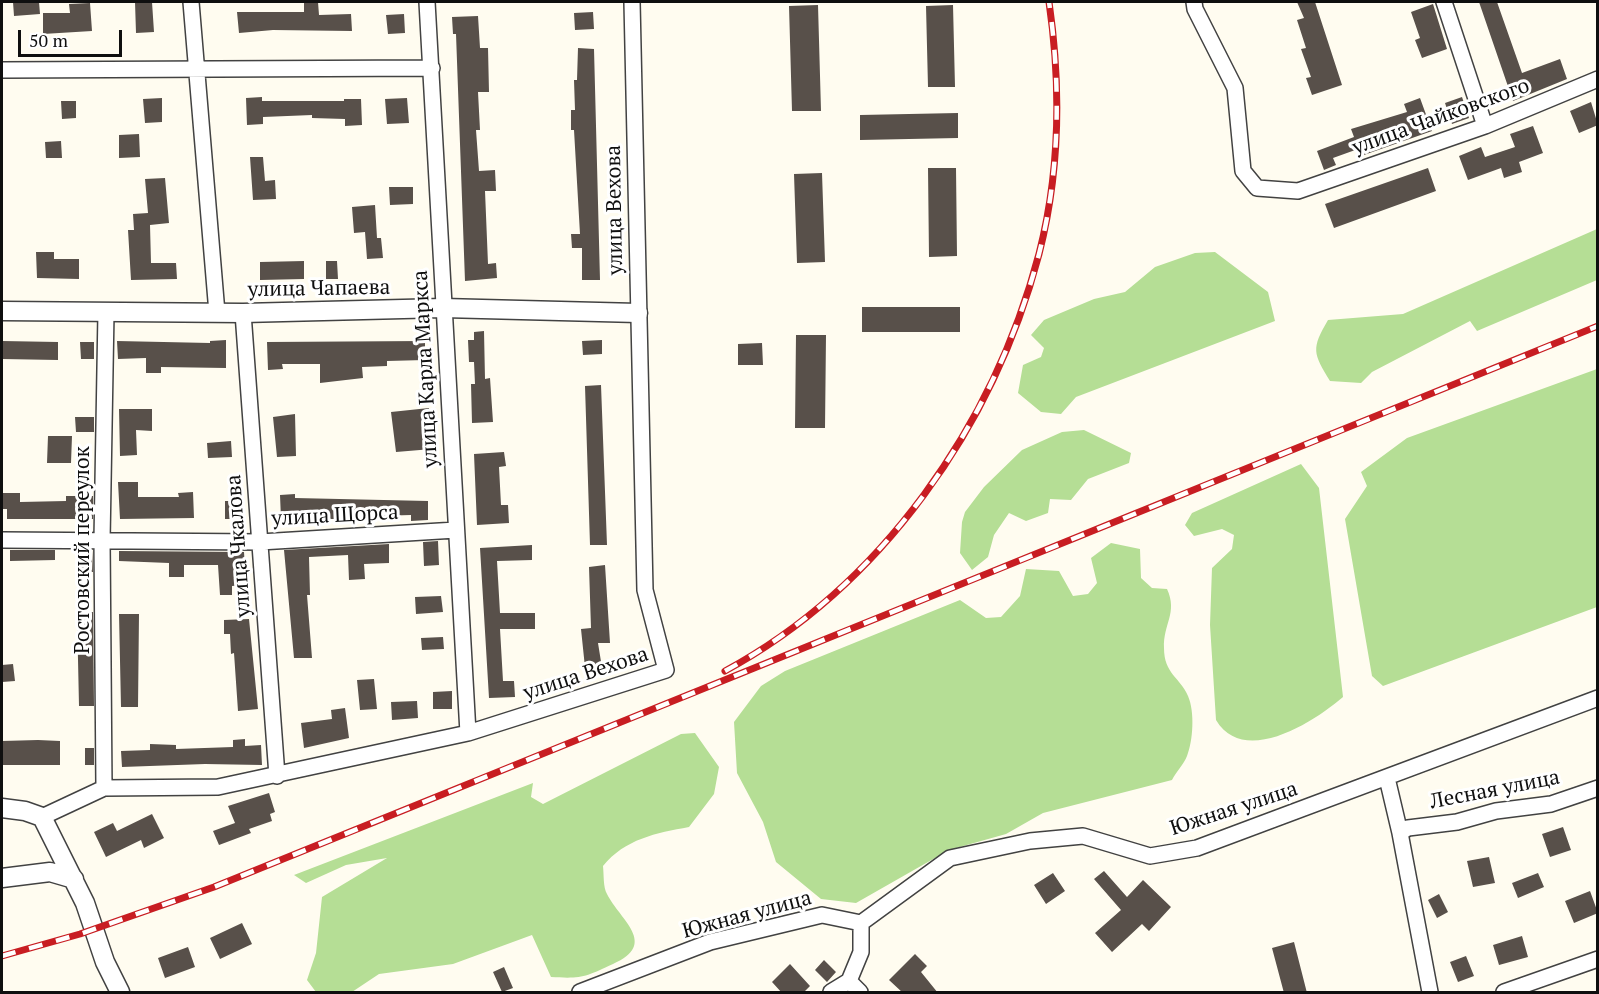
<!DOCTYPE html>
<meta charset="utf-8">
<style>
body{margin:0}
#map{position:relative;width:1599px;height:994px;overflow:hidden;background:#fffcf0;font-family:"PT Serif",serif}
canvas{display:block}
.frame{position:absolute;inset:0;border:3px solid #0f0f0f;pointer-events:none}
.scale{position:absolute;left:18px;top:30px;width:104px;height:27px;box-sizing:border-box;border:3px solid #0f0f0f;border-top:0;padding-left:8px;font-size:18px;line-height:21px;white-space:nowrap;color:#0f0f0f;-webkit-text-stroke:4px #fff;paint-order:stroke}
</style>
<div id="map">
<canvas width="1599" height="994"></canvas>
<div class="frame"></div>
<div class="scale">50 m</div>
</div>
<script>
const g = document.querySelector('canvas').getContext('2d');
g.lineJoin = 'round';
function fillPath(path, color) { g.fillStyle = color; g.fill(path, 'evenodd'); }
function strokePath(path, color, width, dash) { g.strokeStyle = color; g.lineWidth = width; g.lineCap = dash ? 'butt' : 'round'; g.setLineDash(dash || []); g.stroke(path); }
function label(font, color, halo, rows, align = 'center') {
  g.font = font + ' "PT Serif",serif'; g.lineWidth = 6; g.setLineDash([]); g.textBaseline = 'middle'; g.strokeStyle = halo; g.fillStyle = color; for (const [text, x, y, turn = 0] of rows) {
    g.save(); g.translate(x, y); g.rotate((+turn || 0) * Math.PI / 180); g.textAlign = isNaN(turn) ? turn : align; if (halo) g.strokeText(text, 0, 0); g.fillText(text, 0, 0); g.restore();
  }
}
fillPath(new Path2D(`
 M1597 229V280L1477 331 1470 321 1372 372 1361 383 1330 381C1313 353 1311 349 1328 320L1403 314Z
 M1215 252 1268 292 1275 321 1076 397 1061 414 1041 412 1018 393 1023 365 1041 357 1044 348 1031 335 1044 320 1094 299 1125 292 1155 267 1195 253Z
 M1597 369V607L1383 686 1372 676 1345 519 1367 486 1361 472 1407 438Z
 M1084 430 1131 453 1129 463 1088 479 1071 500 1050 499 1048 513 1026 521 1009 513 994 535 988 557 972 570 960 553 962 522 965 512 984 487 1022 450 1062 432Z
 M1301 464 1319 488 1343 697C1314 722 1244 767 1216 720L1210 625 1212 568 1232 549 1234 535 1222 529 1194 536 1185 525 1192 513Z
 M1111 543 1140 549 1141 578 1152 588 1167 589C1178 613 1163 624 1164 648 1164 674 1180 677 1188 696 1195 712 1193 741 1187 756 1184 764 1176 772 1172 780L1043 813 1006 834 949 850 856 903 821 899 776 862 763 822 737 773 734 722 761 686 785 671 960 600 986 618 1001 617 1020 596 1026 569 1059 571 1073 596 1088 594 1097 583 1091 558Z
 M695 733 719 767 714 794 689 827C656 833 625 839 603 866 604 875 603 887 607 894 620 920 659 944 613 964 585 977 582 979 551 977L532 935 453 964 379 974 352 992H316L307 980 316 953 322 897 387 858 346 865 306 883 294 875 533 783 531 797 543 804 681 734Z`), '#b5de95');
fillPath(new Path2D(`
 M13 2H39L40 14 14 16Z
 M135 2H152L154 32 136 33Z
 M304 2H318L319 15 351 14 352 31 273 30 239 33 237 12H304Z
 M1297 2H1315L1342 85 1312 95 1306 78 1311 77 1301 49 1306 48 1297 20 1304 18Z
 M1479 2H1497L1522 73 1560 59 1567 79 1513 101Z
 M90 3 92 31 43 34V13H70L69 4Z
 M1433 4 1447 49 1422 58 1415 40 1420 38 1411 12Z
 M818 5 821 111H792L789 6Z
 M953 5 955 87H928L926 6Z
 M593 12 594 29 575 30 574 13Z
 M404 14 405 33 388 34 386 15Z
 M478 16 480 48H488L489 92H478L480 130H476L479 171 495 170 496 191H485L488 264 496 263 497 278 465 281 456 34H453L452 17Z
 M578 48 594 49 600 280H582V248H572L571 234H580L574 130H571V110H575L574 80H577Z
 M262 97V101H344V99H361L362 125 345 126V119L312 118V115L263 117V124L247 125 246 98Z
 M1462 97 1469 118 1452 124 1445 103Z
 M162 98V122L145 123 143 99Z
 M407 98 409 123 387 124 385 99Z
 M1420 98 1432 131 1361 156 1358 149 1333 158 1336 165 1324 170 1317 151 1354 137 1351 129 1407 112 1404 104Z
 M61 101H76V118L62 119Z
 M1591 102 1598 125 1579 133 1570 111Z
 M958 113V138L860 140V115Z
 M1533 126 1543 153 1519 162 1522 172 1504 178 1501 168 1468 180 1459 156 1481 147 1485 157 1515 147 1510 134Z
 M139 134 140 157 119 158V135Z
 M61 141 62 158H46L45 142Z
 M250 157H263L265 181 275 180 276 199 253 200Z
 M928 168H956L957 256 929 257Z
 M1428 168 1436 191 1334 228 1325 204Z
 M822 173 825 262 797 263 794 174Z
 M165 178 169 223 150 225 151 263H176L177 279 131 280 128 230H134L133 214 148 213 145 179Z
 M389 187H413V204L390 205Z
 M375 205 377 238H381L383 258 367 259 365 232 354 233 352 207Z
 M36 252H54V259H79V279L37 278Z
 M304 261V279L260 280V262Z
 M326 261H337L338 279H326Z
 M862 307H960V332H862Z
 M484 331 485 379 490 378 493 422 472 423 471 384H475L474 362H469L468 340H474V332Z
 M796 335H826L825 428H795Z
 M226 340V368L161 367V373H146V358L118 359 117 341 210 343V341Z
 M602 340V354L583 355 582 341Z
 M2 341 58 342V360L2 359Z
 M425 341V360L387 361V366L362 367 363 378 320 383V364H282L283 369 268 370 267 342Z
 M80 342H94V359H81Z
 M762 343 763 365H738V344Z
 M601 385 607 545H590L585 386Z
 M429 408 432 449 396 452 391 412Z
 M119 409H152V431L136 430 137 455 120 456Z
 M295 414 296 456 277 457 273 417Z
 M75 417H94V432H76Z
 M48 436H72L71 463H47Z
 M231 441 232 457 208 458 207 443Z
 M504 452 506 466 499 467 501 505H508L509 523 477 525 474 454Z
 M118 482H138V497H179L178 493 193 492 194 518 120 519Z
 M2 493H20V502L66 501V496H93V519H7V509H2Z
 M295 494V498L428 501V520L411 521V515L376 516V519H281L280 495Z
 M225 501H239L238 519H225Z
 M438 541 439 565 424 566 423 542Z
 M389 544V563L364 564 365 579 349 580 348 555 309 557 310 595H307L312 658H294L284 550Z
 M532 545V560L497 561 500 613H535V629H500L503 681H514L515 697 489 698 480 548Z
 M10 550H55V560L10 561Z
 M80 550H92L93 572H81Z
 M119 551 244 552 246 585 232 586V595H220L218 565H184V577H169V563L119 561Z
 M605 565 610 643H598L603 674 586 677 581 629 591 628 589 567Z
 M441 596 443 612 416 614 415 597Z
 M93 612 94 706H79L77 613Z
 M119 614H139L138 707H121Z
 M249 619 258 709 238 711 234 653 231 654 230 634H224V620Z
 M443 637 444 649 422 650 421 638Z
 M13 664 15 681 2 682V665Z
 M374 679 377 709 360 710 357 680Z
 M452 691V709H433V692Z
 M417 701 418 718 392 720 391 702Z
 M345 708 349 738 304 748 301 723 332 719 331 710Z
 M245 739V746L261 745 262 765 205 764 122 767 121 751 150 750V744L176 745V749L233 747V740Z
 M38 740 60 741V765H2V741Z
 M85 748H94V765H85Z
 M269 793 275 812 270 814 272 821 249 829 251 833 219 845 213 831 235 823 228 806Z
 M152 814 164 838 144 848 141 840 106 857 94 832 113 823 117 831Z
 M1563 827 1571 850 1550 857 1542 834Z
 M1489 857 1495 883 1473 887 1467 861Z
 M1104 871 1127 897 1143 880 1171 907 1149 931 1142 924 1112 952 1095 933 1121 910 1094 879Z
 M1053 873 1065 891 1046 904 1034 885Z
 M1538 873 1544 887 1518 898 1512 883Z
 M1590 891 1598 913 1574 923 1565 901Z
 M1439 894 1448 912 1437 918 1428 900Z
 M242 923 252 944 220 959 210 938Z
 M1522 936 1528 957 1499 965 1493 945Z
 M1294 942 1307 993H1284L1272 948Z
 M188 947 195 967 165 978 158 958Z
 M915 954 927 966 921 972 938 993H903L889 980Z
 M1466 956 1474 976 1458 982 1450 962Z
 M824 960 836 972 827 982 815 970Z
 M790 964 810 986 803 993H782L772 982Z
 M504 967 513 988 502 992 493 972Z`), '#58504a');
const minor = new Path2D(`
 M191 2 217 313
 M427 2 468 733
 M1194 2 1195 9 1235 88 1243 171 1257 188 1298 191 1485 126 1598 79
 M1444 2 1485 126
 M2 70 432 68
 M243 313 277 776
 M2 540 260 542 456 530
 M1387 778 1400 833 1430 992
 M104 788 102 540 106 312
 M42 817 104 788 218 787 468 733 666 670 645 590 632 2
 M1400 833 1408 828 1457 822 1496 811 1551 804 1598 788
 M849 981 860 992
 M580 992 710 942 822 915 861 923 950 858 1030 841 1083 836 1150 856 1197 848 1598 698
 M831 992 849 981 861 952V923
 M1504 992 1598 959`);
const tertiary = new Path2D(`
 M2 311 243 313 443 308 638 313
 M2 808 25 811 42 817 85 903 105 962 120 992
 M2 878 50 872 74 879`);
strokePath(minor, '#424242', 18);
strokePath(tertiary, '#424242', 21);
strokePath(minor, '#fff', 15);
strokePath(tertiary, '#fff', 18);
const rail = new Path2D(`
 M725 671C882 586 994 425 1039 254 1060 172 1061 85 1049 2
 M2 956 80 934 214 887 1598 326`);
strokePath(rail, '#c81d22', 7);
strokePath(rail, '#fff', 4.5, [14]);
label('21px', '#0f0f0f', '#fff', [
 ["улица Чайковского",1441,117,-20],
 ["улица Вехова",615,210,-91],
 ["улица Чапаева",319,289,-1],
 ["улица Карла Маркса",426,369,-93],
 ["улица Щорса",335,516,-3],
 ["улица Чкалова",239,546,-94],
 ["Ростовский переулок",83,550,-90],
 ["улица Вехова",586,674,-18],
 ["Лесная улица",1495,790,-11],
 ["Южная улица",1234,809,-18],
 ["Южная улица",747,915,-15]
]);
</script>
